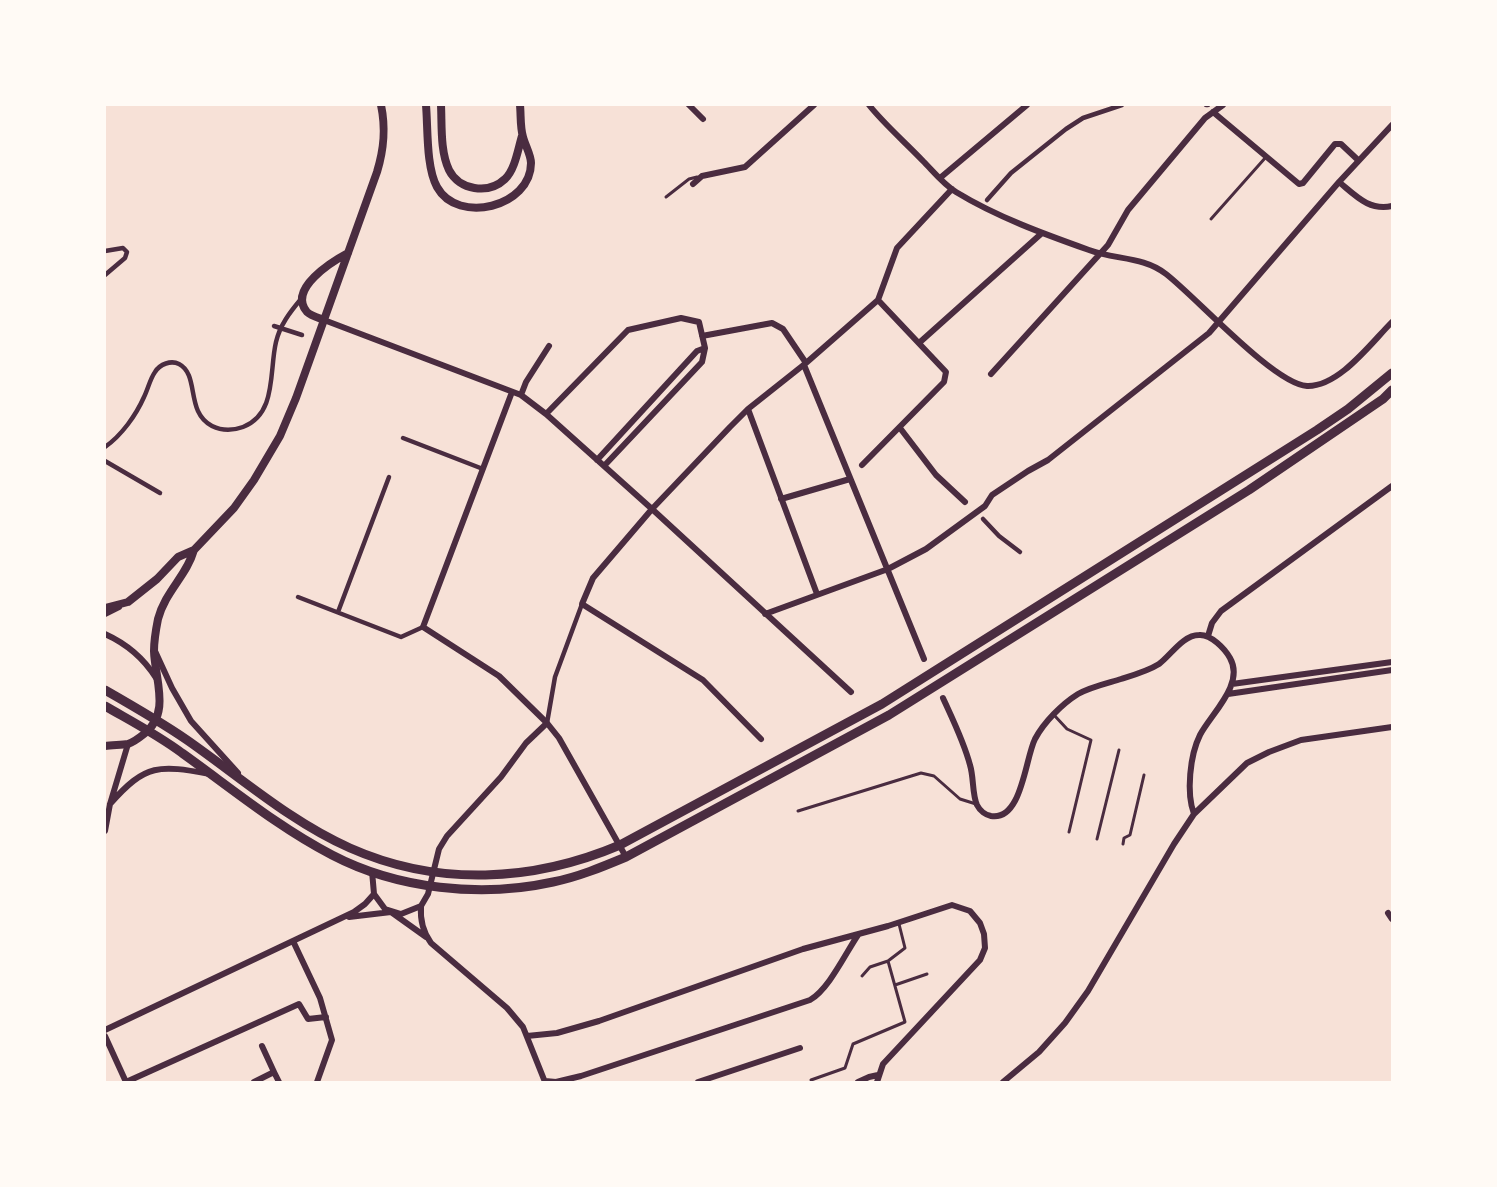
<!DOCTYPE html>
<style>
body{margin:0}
#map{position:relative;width:1497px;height:1187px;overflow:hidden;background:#f7e1d7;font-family:"Crimson Pro",serif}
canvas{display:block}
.frame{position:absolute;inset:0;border:106px solid #fffaf5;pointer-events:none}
</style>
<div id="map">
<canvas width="1497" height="1187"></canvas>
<div class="frame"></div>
</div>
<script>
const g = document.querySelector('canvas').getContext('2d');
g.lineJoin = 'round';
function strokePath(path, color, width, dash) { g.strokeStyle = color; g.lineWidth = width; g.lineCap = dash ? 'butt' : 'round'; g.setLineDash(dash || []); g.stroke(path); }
strokePath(new Path2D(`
 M666 197 689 179 697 177
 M1211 219 1266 157
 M1054 715 1067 729 1091 740 1069 832
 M798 811 921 773 934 776 960 799 976 804
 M1097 839 1119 750
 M1123 844 1124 838 1130 835 1144 775
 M862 976 870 967 888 961 905 948 899 924
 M895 985 927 974
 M811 1080 845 1068 853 1044 905 1022 888 961`), '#4a2c40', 3);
strokePath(new Path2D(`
 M1206 105H1208
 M987 200 1011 173 1066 129 1083 118 1122 105
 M105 251 123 248 127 252 125 258 105 275
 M274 326 302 335
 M403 438 483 469
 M105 447C122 435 136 415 144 397 148 389 150 379 155 372 160 364 171 360 179 364 200 375 185 412 212 426 222 431 232 431 243 427 277 414 269 371 276 342 280 325 290 312 301 299
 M105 461 160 493
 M983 519 999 536 1020 552
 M298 597 401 637 423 627
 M338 612 389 477
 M547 723 555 677 582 604`), '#4a2c40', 4.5);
strokePath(new Path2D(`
 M689 105 703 119
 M869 105C885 125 905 142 923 161 933 171 943 184 956 192 997 217 1044 234 1089 250 1115 260 1143 256 1166 274 1196 297 1274 384 1307 386 1339 387 1371 343 1392 322
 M1213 112 1299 184 1303 183 1335 144H1341L1358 160
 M940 178 1027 105
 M1339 182C1356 196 1369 211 1392 206
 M693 184 702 176 745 167 814 105
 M324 320 521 395 546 414 652 509 851 692
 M702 336 772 323 783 329 806 363
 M919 343 1042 233
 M804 365 924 659
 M991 374 1108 245 1128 210 1205 118 1223 105
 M512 392 423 627 499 676 547 723 559 738 626 857
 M521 395 526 382 549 346
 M748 409 817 594
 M546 414 628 330 681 318 699 322 705 348 702 362 604 466
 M900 428 936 475 965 502
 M597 460 697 351 705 348
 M862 465 944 382 946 372 878 300
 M781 499 850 479
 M105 614 119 607
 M765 614 888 569 926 549 985 506 992 495 1028 471 1048 460 1209 333 1339 182 1392 125
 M105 634C127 644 143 657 156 678
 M1208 636 1212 623 1221 611 1392 486
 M155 651 172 688 191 721 238 773
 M1232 684 1392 662
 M1228 694 1392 670
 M943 698C953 720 964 742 970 765 974 778 972 794 977 805 980 811 986 815 991 816 1022 821 1025 759 1035 739 1044 722 1062 704 1078 694 1090 687 1108 683 1121 679 1134 675 1148 671 1159 664 1171 655 1183 635 1199 635 1211 634 1225 649 1230 658 1245 684 1211 714 1200 735 1190 755 1186 793 1194 814
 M761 739 703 680 582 604 593 578 652 509 730 427 748 409 806 363 878 300 897 248 952 189
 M110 804C146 763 159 765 210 774
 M105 831 110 804 128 744
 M372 871 374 894 385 909 401 914 421 906 428 894 439 849 447 836 501 777 526 743 547 723
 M421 906C420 920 423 932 431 943L507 1008 523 1027 545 1082
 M1388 913 1392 919
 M349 917 391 912 426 937
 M293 941 320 998 332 1040 317 1082
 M105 1030 354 912 365 904 374 894
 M105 1036 126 1082
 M527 1036 557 1033 599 1021 803 949 888 926 952 905 970 911 980 923 984 934 985 948 980 960 883 1064 877 1082
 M262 1046 274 1072
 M545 1081 556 1082 581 1076 810 1000C829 989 845 954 858 935
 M126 1082 299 1004 308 1019 326 1017
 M254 1082 274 1072 279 1082
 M698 1082 800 1048
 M858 1082 869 1077 878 1075
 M1003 1082 1039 1052 1065 1023 1088 991 1174 844 1194 814 1247 763 1269 752 1301 740 1392 727`), '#4a2c40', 6);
strokePath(new Path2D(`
 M426 105C428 128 426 167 437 187 458 225 531 207 531 163 531 155 525 145 523 137 520 127 521 115 520 105
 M441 105C442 125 440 151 449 170 459 190 488 195 505 179 515 170 518 149 522 136
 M324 320C319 318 311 316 307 312 287 289 333 261 348 253
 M105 608 128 602 157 579 178 557 194 550 234 508 254 480 280 436 296 398 377 172C384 149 386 129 381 105
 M105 746C112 745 121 745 128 744 134 742 139 738 144 734 171 713 155 680 154 651 154 641 156 629 158 619 165 592 187 575 194 550`), '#4a2c40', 8);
strokePath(new Path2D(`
 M105 690C133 706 161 722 187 740 240 777 291 822 350 848 438 887 533 882 620 845L882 704 1317 430 1348 409 1392 373
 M105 706C131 721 158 735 182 753 231 788 278 827 332 855 397 889 481 898 553 882 578 877 602 867 626 857L889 715 1249 490 1383 399 1392 390`), '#4a2c40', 9);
</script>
